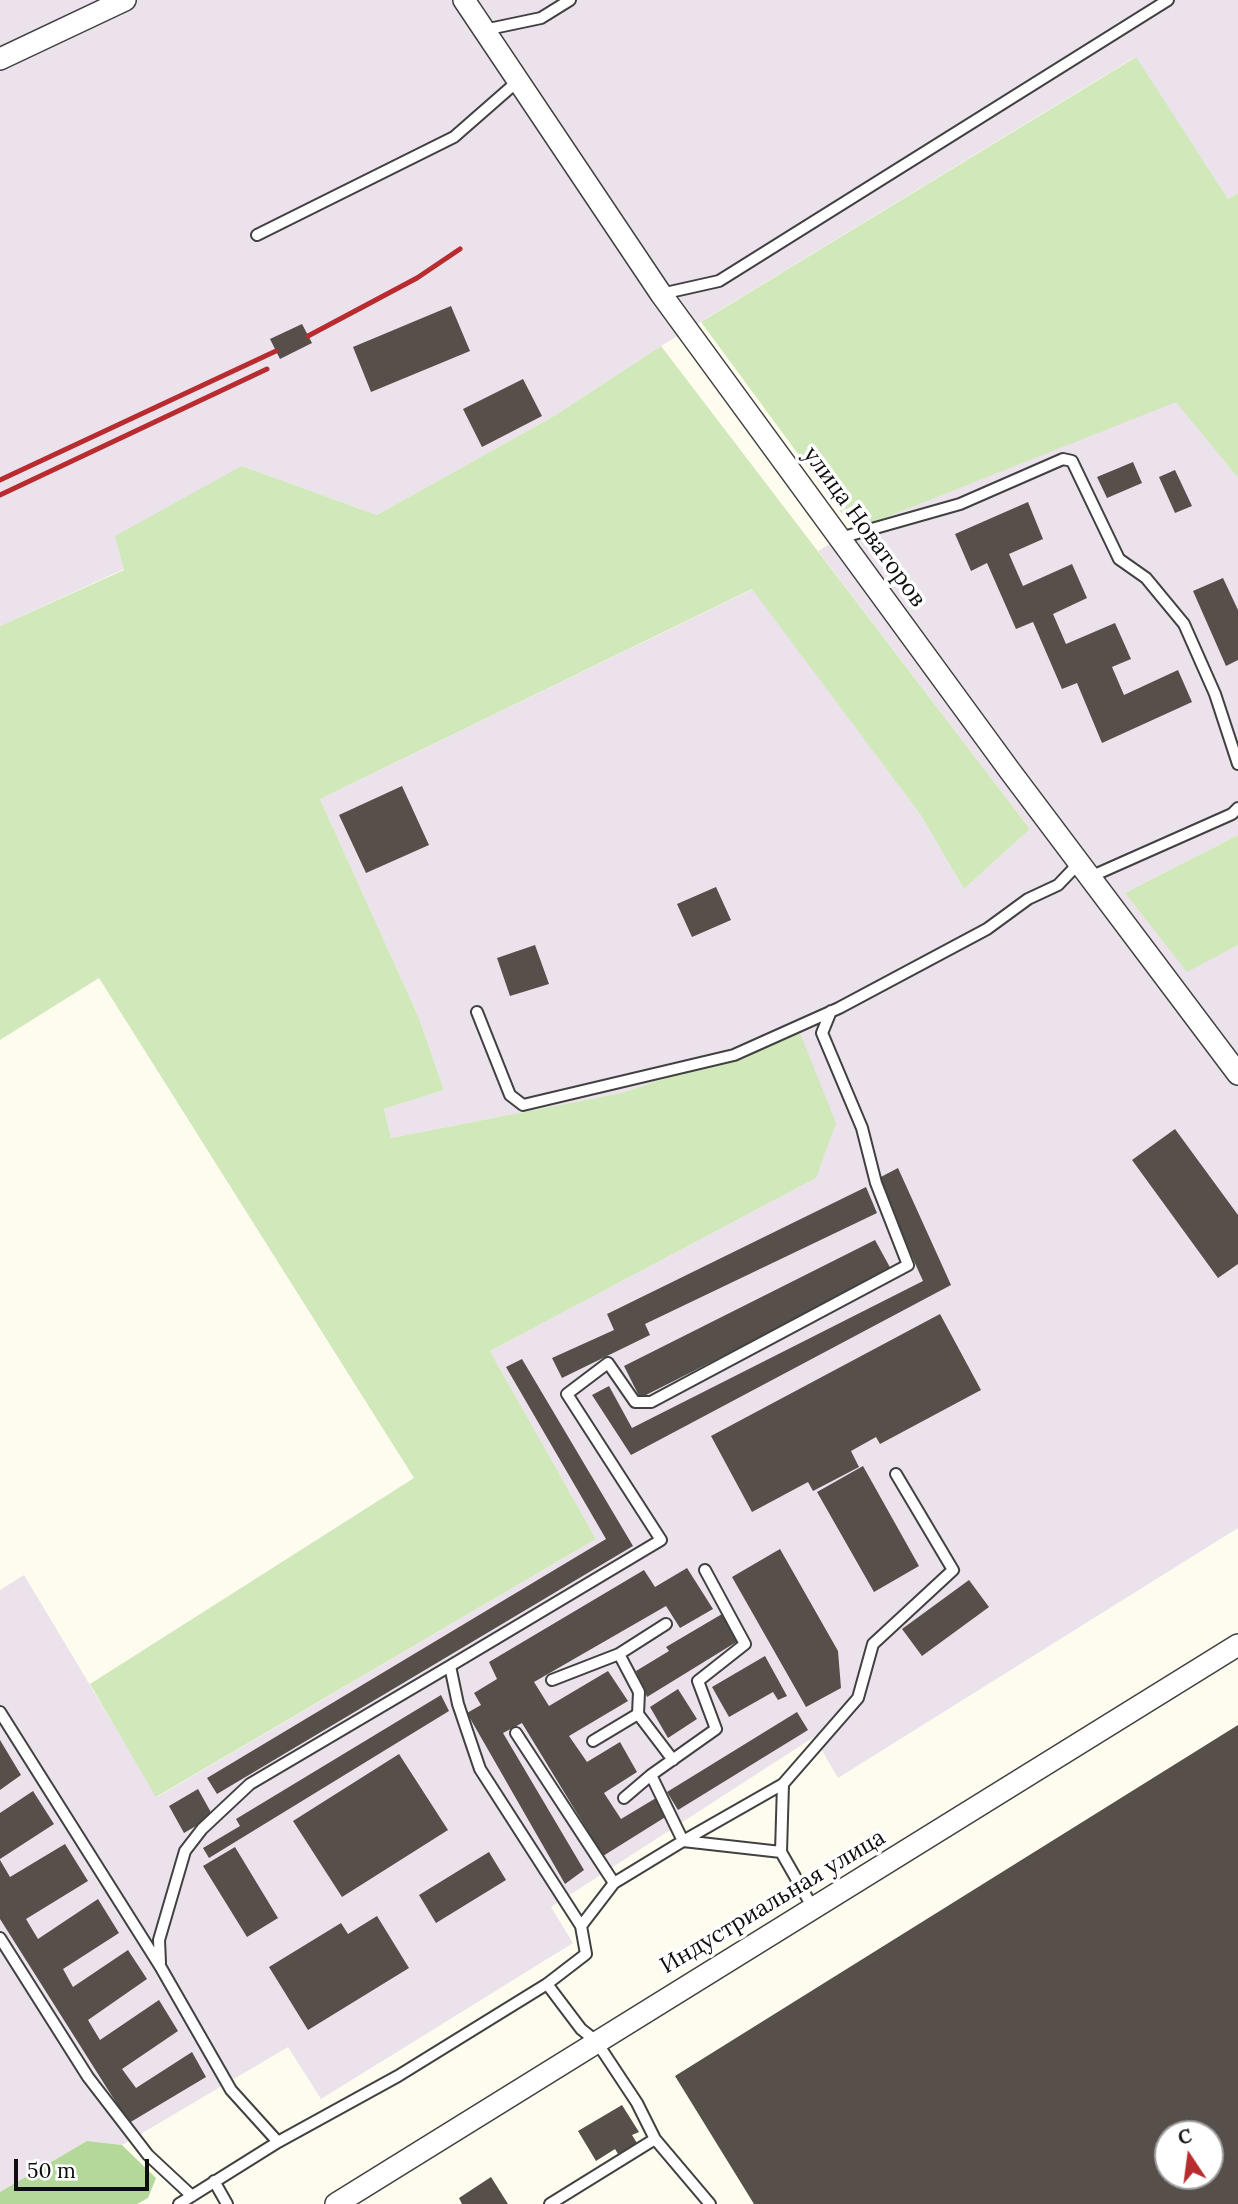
<!DOCTYPE html>
<meta charset="utf-8">
<style>
body{margin:0}
#map{position:relative;width:1238px;height:2204px;overflow:hidden;background:#fefcef;font-family:Lora,serif}
canvas{display:block}
.north{position:absolute;left:1154px;top:2120px;width:70px;height:70px;box-sizing:border-box;background:#fff;border:2px solid #9f9f9f;border-radius:50%;rotate:347deg;font-size:19px;font-weight:700;line-height:28px;text-align:center;color:#0e0e0e}
.north::after{content:'';display:block;margin:auto;width:24px;height:32px;background:#b82b2e;clip-path:polygon(50% 0,100% 100%,50% 72%,0 100%)}
.scale{position:absolute;left:14px;top:2159px;width:135px;height:32px;box-sizing:border-box;border:4px solid #0e0e0e;border-top:0;padding-left:9px;font-size:21px;line-height:24px;white-space:nowrap;color:#0e0e0e;-webkit-text-stroke:5px #fff;paint-order:stroke}
</style>
<div id="map">
<canvas width="1238" height="2204"></canvas>
<div class="north">С</div>
<div class="scale">50 m</div>
</div>
<script>
const g = document.querySelector('canvas').getContext('2d');
g.lineJoin = 'round';
function fillPath(path, color) { g.fillStyle = color; g.fill(path, 'evenodd'); }
function strokePath(path, color, width, dash) { g.strokeStyle = color; g.lineWidth = width; g.lineCap = dash ? 'butt' : 'round'; g.setLineDash(dash || []); g.stroke(path); }
function label(font, color, halo, rows, align = 'center') {
  g.font = font + ' Lora,serif'; g.lineWidth = 7; g.setLineDash([]); g.textBaseline = 'middle'; g.strokeStyle = halo; g.fillStyle = color; for (const [text, x, y, turn = 0] of rows) {
    g.save(); g.translate(x, y); g.rotate((+turn || 0) * Math.PI / 180); g.textAlign = isNaN(turn) ? turn : align; if (halo) g.strokeText(text, 0, 0); g.fillText(text, 0, 0); g.restore();
  }
}
fillPath(new Path2D(`
 M0 0H1238V193L1228 199 1135 57 661 346 554 416 377 515 242 466 124 569 0 626Z
 M1176 401 1238 478V835L1125 893 1187 971 1238 945V1528L838 1778 814 1737 551 1907 573 1943 321 2099 288 2047 122 2145 87 2141 0 2192V1590L24 1575 157 1797 596 1539 490 1351 816 1178 800 1033 621 1093 391 1138 384 1109 444 1090 419 1018 320 799 753 589 920 814 964 889 1030 829 818 551 854 530Z`), '#ebe2ec');
fillPath(new Path2D(`
 M1136 57 1228 199 1238 193V478L1176 402 854 530 701 322Z
 M661 346 1030 829 964 889 920 814 752 589 320 799 419 1018 444 1090 384 1109 391 1138 621 1093 800 1033 836 1123 816 1178 490 1351 596 1539 156 1797 90 1684 414 1478 99 978 0 1040V626L124 570 115 536 242 466 377 515 554 416Z
 M1238 835V945L1187 972 1125 893Z`), '#d0e8ba');
fillPath(new Path2D(`
 M87 2141 122 2145 156 2178 148 2198 137 2204H0V2192Z`), '#b4d89a');
fillPath(new Path2D(`
 M451 306 470 351 371 392 353 347Z
 M302 324 312 343 280 359 270 339Z
 M523 379 542 416 482 447 463 409Z
 M1133 462 1142 483 1107 498 1097 477Z
 M1175 470 1192 506 1175 513 1159 477Z
 M1028 502 1043 539 1009 554 1023 586 1072 564 1087 598 1053 614 1066 644 1115 623 1131 659 1112 667 1124 695 1178 670 1192 702 1102 743 1077 683 1062 689 1033 622 1016 629 987 563 971 571 955 534Z
 M1223 578 1238 610V660L1226 666 1193 591Z
 M402 786 429 845 366 873 339 815Z
 M716 887 731 920 692 937 677 904Z
 M535 945 549 984 510 996 497 958Z
 M1175 1129 1238 1215V1264L1218 1278 1132 1160Z
 M898 1168 951 1285 631 1455 592 1395 609 1386 632 1428 923 1281 877 1179Z
 M866 1187 877 1213 645 1324 650 1335 562 1378 552 1358 614 1330 607 1314Z
 M875 1240 892 1271 640 1398 624 1366Z
 M940 1314 981 1390 880 1444 876 1437 851 1451 859 1467 813 1491 808 1482 752 1512 711 1436Z
 M522 1359 633 1546 217 1794 207 1778 606 1539 506 1367Z
 M863 1466 919 1566 874 1592 817 1492Z
 M780 1549 838 1651 841 1688 806 1707 732 1577Z
 M687 1568 713 1609 680 1628 666 1606 534 1682 549 1706 608 1671 628 1701 569 1736 587 1762 620 1742 637 1772 604 1793 621 1819 656 1798 667 1816 603 1856 522 1723 503 1733 584 1870 565 1884 467 1713 481 1705 474 1693 497 1679 489 1662 644 1570 655 1587Z
 M969 1580 989 1607 922 1656 902 1629Z
 M722 1614 738 1641 647 1697 636 1671 669 1651 666 1647Z
 M765 1656 787 1696 778 1700 773 1692 729 1717 712 1687Z
 M678 1689 697 1719 668 1738 650 1707Z
 M441 1695 449 1711 209 1858 203 1848 240 1826 236 1819Z
 M797 1712 808 1730 678 1810 667 1792Z
 M1238 1725V2204H754L675 2076ZM1168 2134H1210V2176H1168Z
 M0 1740 21 1775 0 1790Z
 M399 1754 448 1830 342 1897 293 1821Z
 M198 1789 213 1816 184 1833 169 1806Z
 M33 1791 54 1824 0 1859V1813Z
 M65 1844 88 1881 26 1919 38 1939 98 1899 119 1933 63 1969 73 1987 128 1950 147 1979 88 2020 100 2040 159 2000 178 2031 122 2069 136 2088 192 2052 206 2077 129 2123 0 1919V1860L10 1877Z
 M235 1847 278 1918 247 1937 203 1866Z
 M489 1852 506 1880 436 1923 419 1895Z
 M377 1916 409 1968 308 2030 269 1967 341 1923 348 1934Z
 M622 2105 639 2132 632 2135 637 2143 618 2154 615 2149 596 2161 578 2131Z
 M491 2177 508 2204H462L459 2198Z`), '#564f4a');
const service = new Path2D(`
 M484 30 541 18 570 0
 M257 235 454 137 518 81
 M661 294 719 281 1168 0
 M840 538 960 504 1063 459 1072 461 1119 559 1146 578 1184 624 1215 694 1238 764
 M1090 877 1232 814 1238 808
 M477 1012 510 1095 523 1105 734 1055 839 1008 987 929 1028 899 1058 885 1079 863
 M705 1570 745 1644 698 1681 716 1729 651 1775 683 1841 783 1784
 M619 1654 666 1624
 M552 1680 619 1654 639 1692 638 1714 673 1760
 M0 1712 160 1966 231 2090 278 2142
 M516 1733 614 1883
 M593 1741 638 1714
 M624 1798 651 1775
 M781 1852 783 1784 858 1698 873 1644 953 1570 896 1474
 M581 1926 614 1883 683 1841 781 1852 813 1908
 M0 1938 88 2077 148 2155 192 2196
 M160 1963 159 1940 185 1851 202 1829 250 1784 450 1666
 M547 1984 586 1954 581 1926 480 1769 458 1704 450 1666 661 1540 567 1394 608 1363 635 1402H651L908 1265 876 1183 862 1128 822 1033 831 1011
 M214 2181 227 2204
 M179 2204 278 2142 398 2076 547 1984 581 2029 596 2041 637 2103 655 2139 710 2204
 M550 2204 655 2139`);
const minor = new Path2D(`
 M464 0 661 294 1010 771 1238 1074
 M0 59 125 0
 M336 2204 1238 1645`);
strokePath(service, '#414141', 14);
strokePath(minor, '#414141', 24);
strokePath(service, '#fff', 10);
strokePath(minor, '#fff', 21);
strokePath(new Path2D(`
 M308 336 417 278 460 249
 M0 480 276 351
 M0 495 267 369`), '#b82b2e', 5);
label('23px', '#0e0e0e', '#fff', [
 ["улица Новаторов",864,527,54],
 ["Индустриальная улица",773,1902,-31]
]);
</script>
